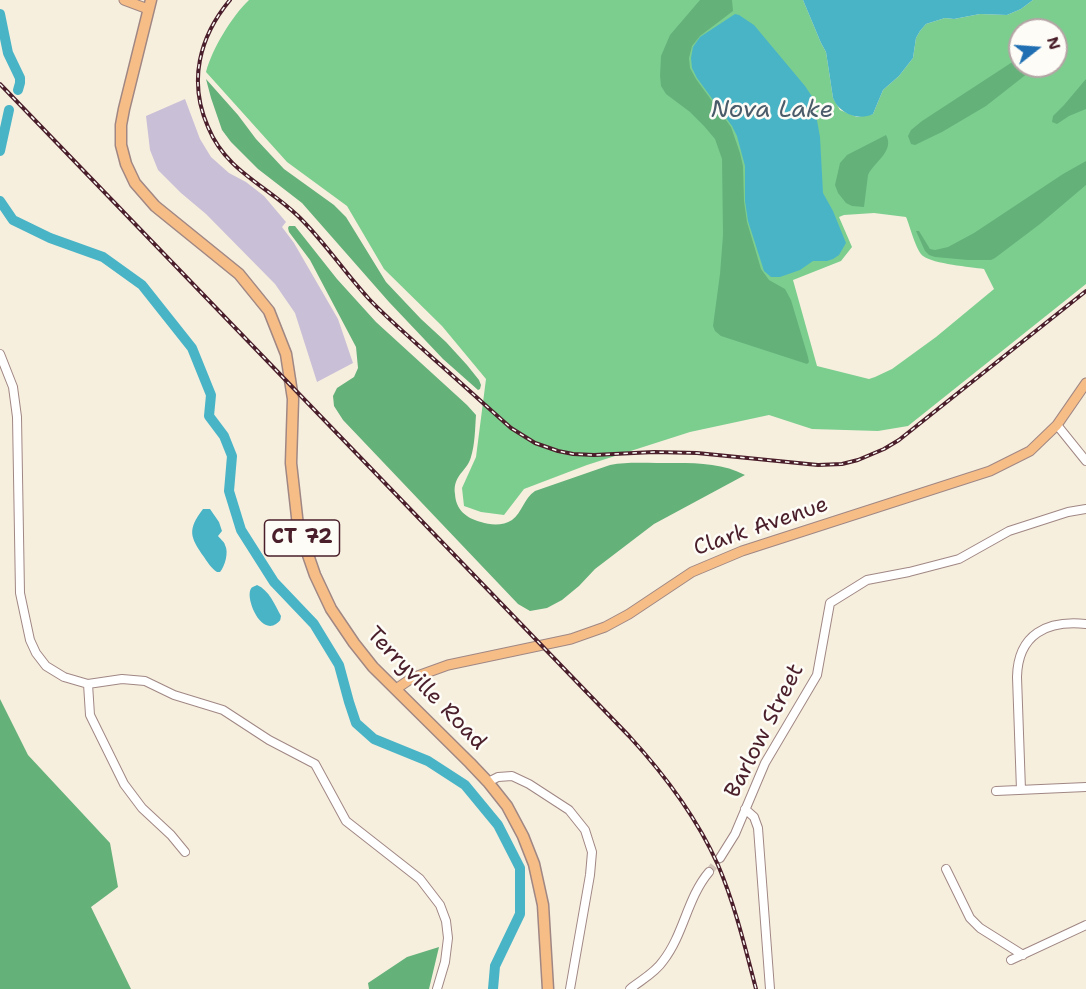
<!DOCTYPE html>
<style>
body{margin:0}
#map{position:relative;width:1086px;height:989px;overflow:hidden;background:#f7efde;font-family:"Shantell Sans",sans-serif}
canvas{display:block}
.north{position:absolute;left:1008px;top:18px;width:60px;height:60px;box-sizing:border-box;background:#fdfcf7;border:2px solid #b5a4a5;border-radius:50%;rotate:73deg;font-size:16px;font-weight:700;line-height:24px;text-align:center;color:#4a1f2b}
.north::after{content:'';display:block;margin:auto;width:21px;height:27px;background:#1f6fb2;clip-path:polygon(50% 0,100% 100%,50% 72%,0 100%)}
</style>
<div id="map">
<canvas width="1086" height="989"></canvas>
<div class="north">N</div>
</div>
<script>
const g = document.querySelector('canvas').getContext('2d');
g.lineJoin = 'round';
function fillPath(path, color) { g.fillStyle = color; g.fill(path, 'evenodd'); }
function strokePath(path, color, width, dash) { g.strokeStyle = color; g.lineWidth = width; g.lineCap = dash ? 'butt' : 'round'; g.setLineDash(dash || []); g.stroke(path); }
function label(font, color, halo, rows, align = 'center') {
  g.font = font + ' "Shantell Sans",sans-serif'; g.lineWidth = 5; g.setLineDash([]); g.textBaseline = 'middle'; g.strokeStyle = halo; g.fillStyle = color; for (const [text, x, y, turn = 0] of rows) {
    g.save(); g.translate(x, y); g.rotate((+turn || 0) * Math.PI / 180); g.textAlign = isNaN(turn) ? turn : align; if (halo) g.strokeText(text, 0, 0); g.fillText(text, 0, 0); g.restore();
  }
}
fillPath(new Path2D(`
 M185 99 200 139 211 157 229 173 246 182 264 196 286 222 282 227 294 243 338 319 353 363 317 382 295 313 275 284 206 214 181 193 158 170 150 150 146 116Z`), '#c9bfd7');
fillPath(new Path2D(`
 M249 0H803L821 43 826 52 833 98 840 110 857 117 873 114 883 90 899 76 913 58 916 38 920 31 926 24 945 18 954 19 980 14 1007 15 1021 9 1033 0H1086V284L908 426 878 431 812 429 769 415 690 432 587 465 524 489 504 515 481 512 464 506 462 488 476 457 486 379 442 326 384 269 347 206 287 162 206 72C212 49 232 16 249 0ZM1020 30H1056V66H1020ZM874 213 906 217C910 226 916 251 923 256 934 264 970 267 984 269L994 289 936 337 892 369 875 377 869 379 817 366 793 280 841 261 852 247 839 217 844 215Z`), '#7cce8f');
fillPath(new Path2D(`
 M700 0H732L733 11 700 36 692 46 689 58 690 68 696 79 731 127 740 153 743 166 744 201 747 222 761 269 769 280 785 289 791 300 808 357 809 362 807 364 721 336 715 331 713 326 720 274 723 235 722 159 715 139 704 126 690 112 666 94 661 86 660 76 661 56 670 35Z
 M1020 57V66H1037L986 106 942 132 915 145 911 144 908 136 911 130 922 121Z
 M206 79 238 115 256 139 284 169 334 205 346 217 386 282 421 319 446 342 467 365 479 380 481 385 480 389 478 390 443 359 389 302 302 203 258 169 231 142 222 130 211 98Z
 M1086 79V109L1069 116 1057 124 1052 122 1053 116 1064 105Z
 M886 135C895 151 874 162 868 175L864 207 852 206 846 203 838 193 835 185 840 163 847 155Z
 M1086 161V185L1040 224 995 258 991 260H968L935 257 929 255 925 251 916 231H919L930 249 935 250 948 247 974 233 1063 174Z
 M289 226H295L337 279 376 322 467 405 476 415C475 429 475 444 471 457 469 465 463 470 459 476 455 482 454 488 455 494 456 510 466 518 481 522 490 525 503 526 512 520 522 513 524 498 535 491L610 465C626 462 641 463 657 463 686 463 719 461 745 475L654 524 595 569 579 586 562 600 547 608 530 611 518 604 343 420 334 406 333 396 337 388 354 377 358 368 356 347 310 260 289 232 288 228Z
 M0 699 28 755 110 843 118 887 91 907 131 989H0Z
 M439 947 429 989H369L368 983 407 957Z`), '#65b17a');
fillPath(new Path2D(`
 M803 0H1033L1021 9 1007 15 980 14 954 19 945 18 926 24 920 31 916 38 913 58 899 76 883 90 873 114C859 121 839 114 833 98L826 52 821 43Z
 M735 14 739 15 754 25 805 86 813 98 820 137 823 193 833 211 846 243 839 255 833 259 827 261H813L800 270 780 277H771L764 271 748 221 745 201V166L737 136 732 126 697 78 692 68 691 58 693 47 700 37Z
 M203 509H210L219 522 222 531 218 536C220 539 224 541 225 545 229 552 225 566 220 572H217C211 568 208 563 204 557 190 537 187 530 203 509Z
 M257 585C269 590 275 605 281 616 280 621 281 620 276 624 261 634 247 602 250 591 251 587 253 587 257 585Z`), '#4ab4c7');
strokePath(new Path2D(`
 M0 14 8 53 20 78V83L18 90
 M0 151 9 110
 M0 201 13 220 50 238 103 257 142 285 192 348 211 395 209 416 224 436 232 456 229 491 241 530 274 582 314 624 339 665 349 702 356 723 374 739 428 761 465 785 498 825 520 868V914L495 966 493 989`), '#4ab4c7', 10);
strokePath(new Path2D(`
 M709 872 720 858`), '#d4c5ba', 8, [8, 4]);
const minor = new Path2D(`
 M0 354 13 387 17 417 20 593 30 640 36 653 46 666 64 677 88 684 122 679 145 681 174 695 223 710 269 740 315 764 346 821 420 879 440 905 446 921 448 938 445 962 437 989
 M1057 425 1086 461
 M88 684 90 715 124 784 142 808 171 835 185 852
 M488 782 498 777 512 776 529 784 569 810 585 830 592 852 590 875 570 989
 M1021 790 1017 677C1018 634 1047 620 1086 624
 M996 791 1086 787
 M745 809 754 817 758 828 770 989
 M720 858 735 834 765 763 817 675 830 603 867 580 909 572 959 559 1009 531 1068 512 1086 509
 M946 869 970 918 980 928 1023 955
 M1011 960 1086 925
 M630 989C641 980 655 973 663 961 684 934 687 898 709 872`);
const major = new Path2D(`
 M124 0 148 9
 M396 689 412 678 448 665 571 639 605 627 629 614 692 572 742 551 990 471 1030 451 1057 425 1086 383`);
const highway = new Path2D(`
 M151 0 124 109 121 125V145L126 164 135 183 155 206 239 274 269 311 286 354 293 399 291 463 298 526 315 575 331 609 354 643 373 667 470 763 488 782 507 806 523 836 534 864 543 905 548 989`);
strokePath(minor, '#a08784', 10);
strokePath(major, '#a08784', 11);
strokePath(highway, '#a08784', 13);
strokePath(minor, '#fff', 8);
strokePath(major, '#f6be86', 9);
strokePath(highway, '#f6be86', 10);
const rail = new Path2D(`
 M230 0C199 37 188 82 208 127 226 171 266 185 298 216 324 241 344 272 369 299 390 321 414 341 436 361 461 383 486 406 511 428L535 443 558 451 573 454 594 455 654 452 697 453 818 465 842 464 858 460 884 449 899 440 1086 291
 M0 84 629 736C664 774 697 818 718 865 735 905 745 947 756 989`);
strokePath(rail, '#4a1f2b', 4);
strokePath(rail, '#fdfcf7', 1.5, [4.5]);
for (const [x, y, w] of [
 [302,538,75]
]) { const box = new Path2D(); box.roundRect(x - w / 2, y - 18, w, 36, 4.5); g.fillStyle = '#fdfcf7'; g.fill(box); strokePath(box, '#4a1f2b', 1.5); }
label('bold 21px', '#4a1f2b', null, [
 ["CT 72",302,538]
]);
label('22px', '#4a1f2b', '#fdfcf7', [
 ["Clark Avenue",761,527,-19],
 ["Terryville Road",426,689,46],
 ["Barlow Street",765,731,-63]
]);
label('italic 24px', '#4a5b69', '#fdfcf7', [
 ["Nova Lake",772,111]
]);
</script>
